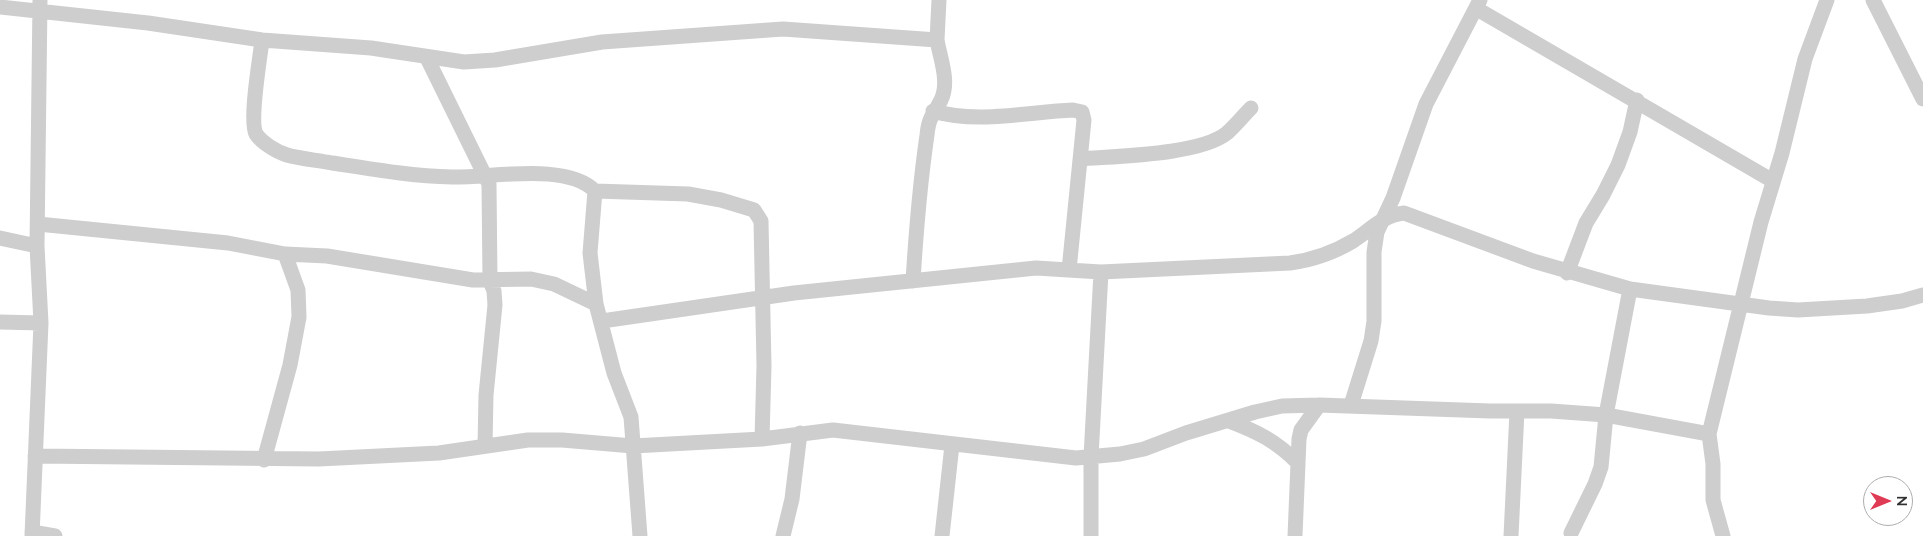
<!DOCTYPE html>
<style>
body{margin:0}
#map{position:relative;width:1923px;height:536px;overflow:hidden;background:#fff;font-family:Mulish,sans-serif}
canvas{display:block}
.north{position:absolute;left:1863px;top:476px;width:50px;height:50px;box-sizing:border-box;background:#fff;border:1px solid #adadad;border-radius:50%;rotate:90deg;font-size:14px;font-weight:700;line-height:20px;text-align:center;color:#313131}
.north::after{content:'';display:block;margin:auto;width:18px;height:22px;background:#e03b54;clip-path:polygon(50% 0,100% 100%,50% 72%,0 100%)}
</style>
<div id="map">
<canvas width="1923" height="536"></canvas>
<div class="north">N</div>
</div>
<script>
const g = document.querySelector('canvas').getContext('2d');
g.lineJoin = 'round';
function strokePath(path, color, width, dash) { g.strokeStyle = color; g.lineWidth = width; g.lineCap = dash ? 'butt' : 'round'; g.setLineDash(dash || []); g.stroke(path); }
strokePath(new Path2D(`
 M1873 0 1923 99
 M0 7 148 23 262 40 371 48 464 62 495 60 602 42 783 29 937 40 939 0
 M1477 9 1773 181
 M262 40C260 59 249 120 256 134 262 143 277 152 287 155 301 159 317 160 332 163 371 169 412 176 452 177 491 178 566 162 595 191L688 194 721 200 754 210 761 221 764 366 762 439
 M427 58 489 184 490 281 494 291 495 305 486 395 485 446
 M933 111C977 124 1028 112 1073 110L1082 112 1084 120 1069 270
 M1080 159C1116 156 1200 155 1227 133 1235 126 1243 116 1251 108
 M595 191 590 253 596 304 614 373 631 417 640 536
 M38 224 228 243 285 254 327 256 473 280 531 279 554 284 596 304
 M0 238 37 246
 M1567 273 1586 223 1603 195 1618 165 1630 132 1637 100
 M913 281C916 232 920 183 927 135 929 115 934 115 941 100 950 82 940 58 937 40
 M602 321 794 293 1036 268 1101 272 1290 263C1312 260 1333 253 1353 241 1369 231 1383 215 1404 213L1533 261 1630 289 1769 308 1798 310 1867 306 1902 301 1923 295
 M0 322 41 323
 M1351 405 1371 341 1374 321V252L1377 232 1393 198 1426 104 1480 0
 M1229 421C1258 432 1276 441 1298 463
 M35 456 319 459 439 453 528 440H562L633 446 762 439 833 430 1076 458 1120 454 1144 449 1186 433 1255 412 1282 406 1319 405 1490 411H1551L1606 415 1709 434
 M264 460 290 365 299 317 298 290 285 254
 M32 532 55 536
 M1571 533 1595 484 1601 467 1606 415 1630 289
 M32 536 41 323 37 246 40 0
 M783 536 792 499 800 433
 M942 536 952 445
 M1091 536V457L1101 272
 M1295 536 1299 439 1301 430 1319 405
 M1511 536 1517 411
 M1723 536 1713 500V464L1709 434 1761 222 1782 153 1805 59 1827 0`), '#cecece', 15);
</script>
